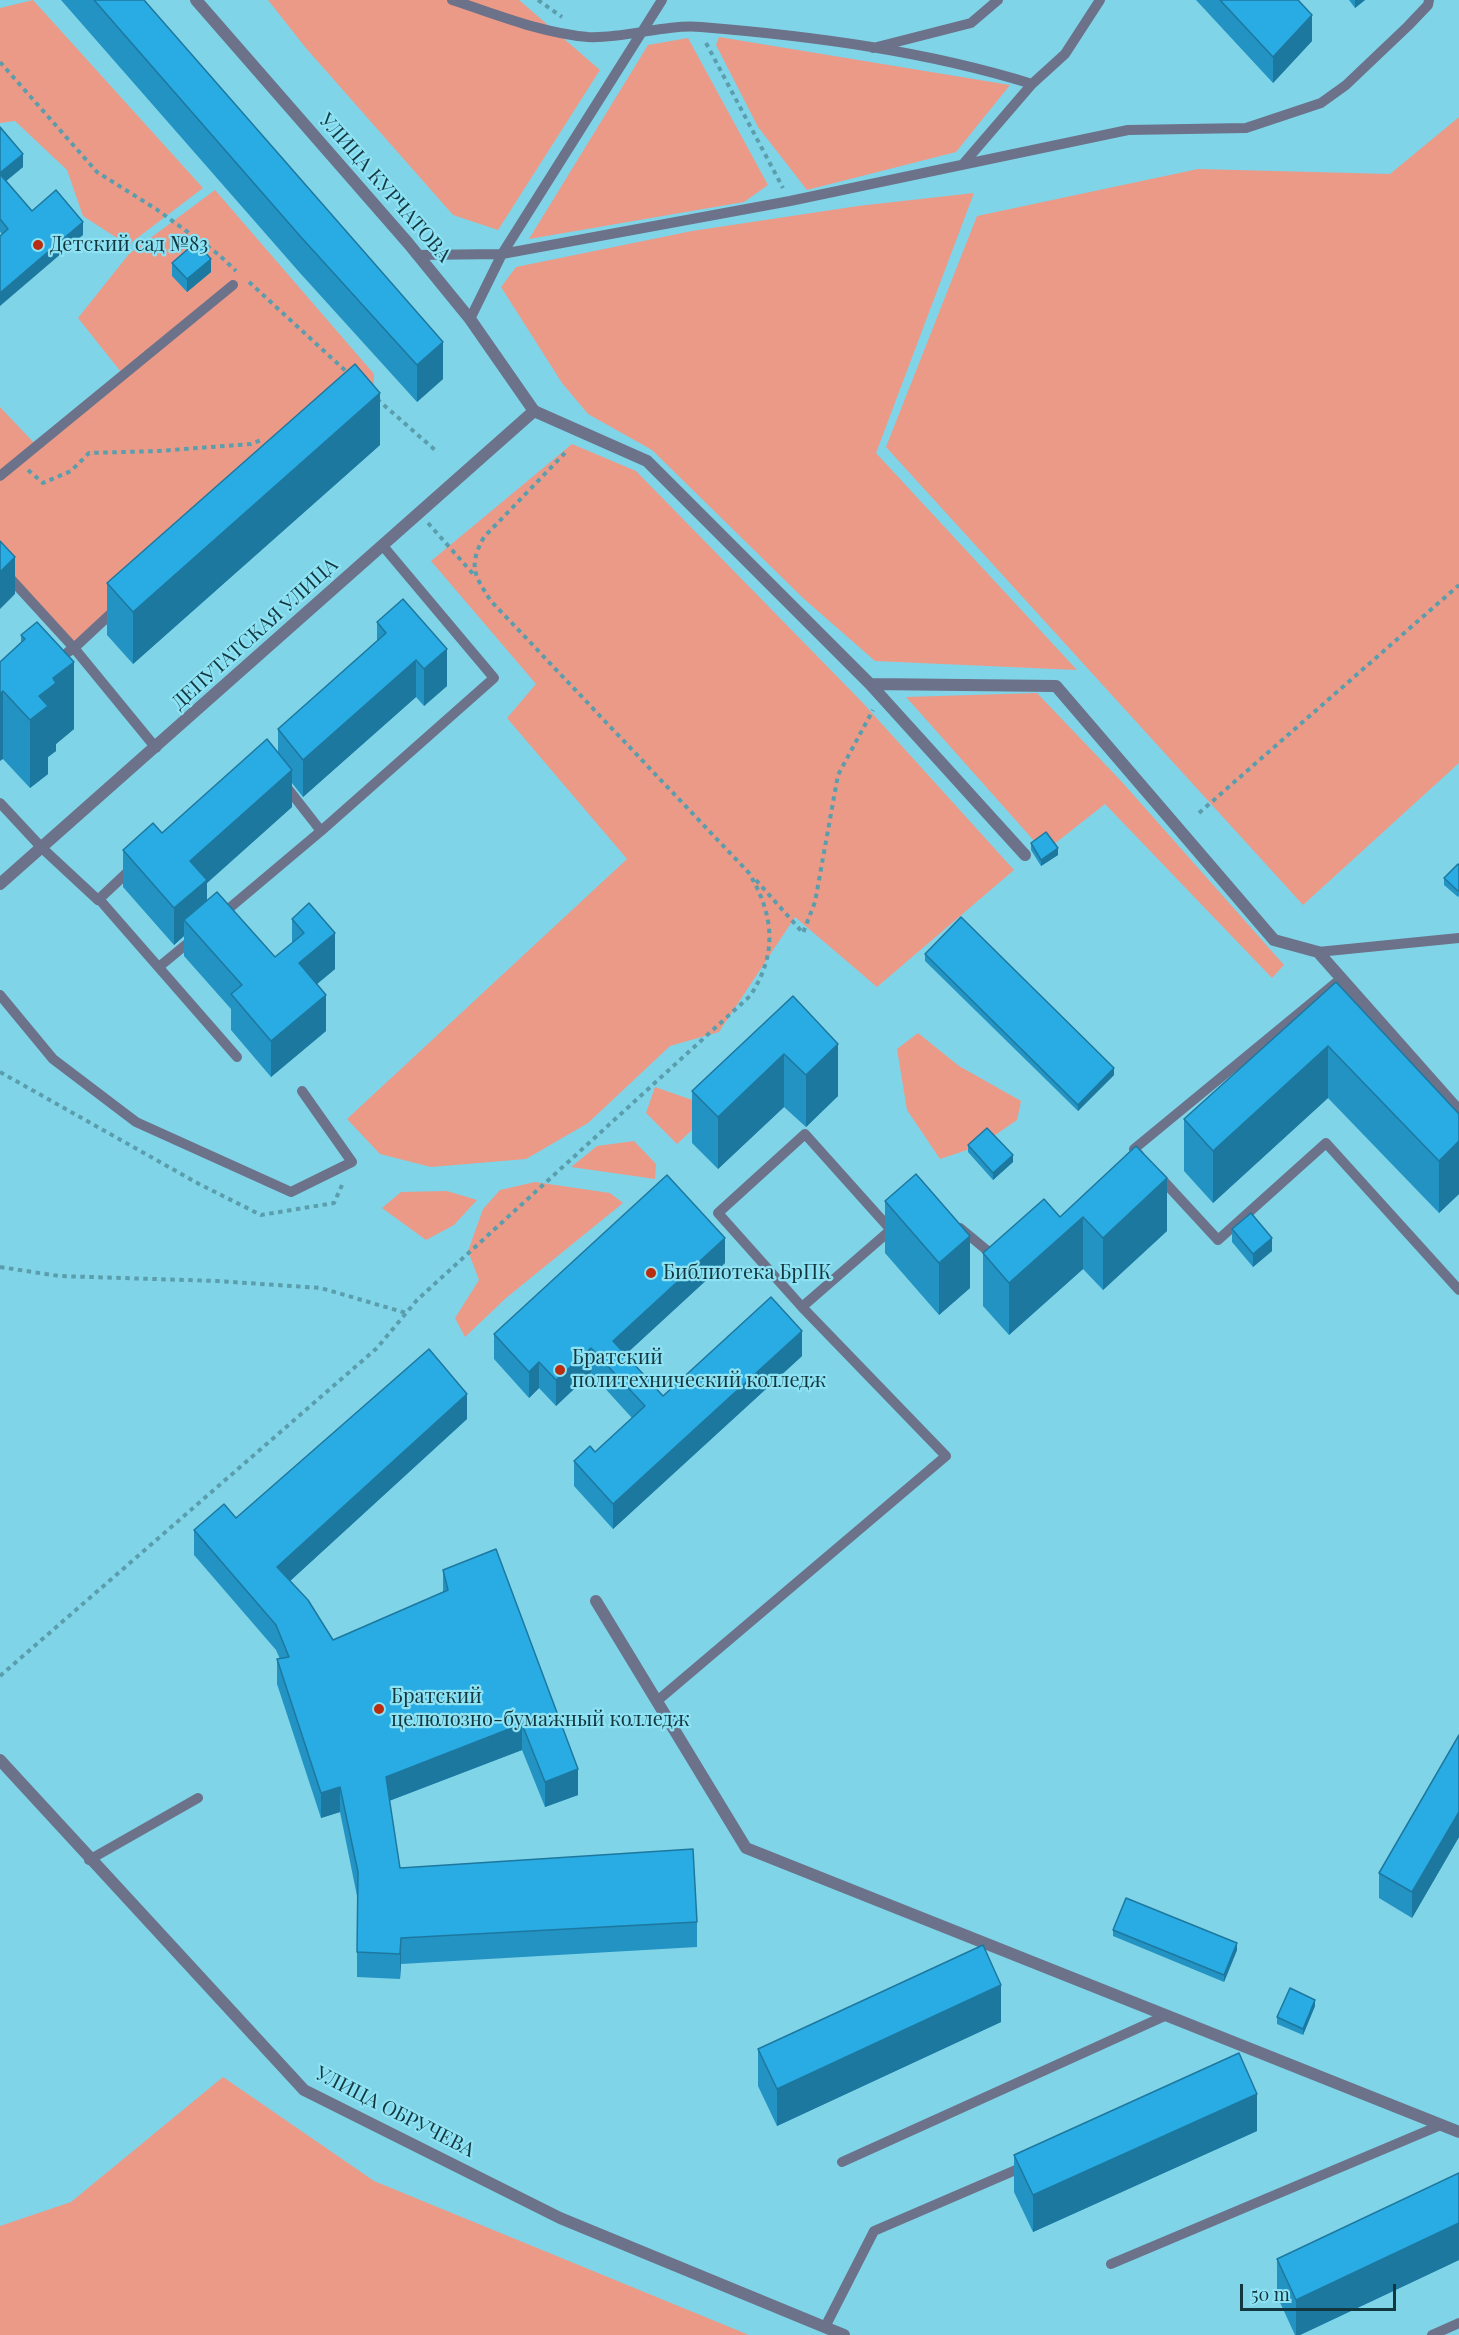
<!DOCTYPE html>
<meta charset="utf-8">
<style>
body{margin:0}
#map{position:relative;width:1459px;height:2335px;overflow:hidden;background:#80d4e7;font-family:"Playfair Display",serif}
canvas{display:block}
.scale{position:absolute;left:1240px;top:2284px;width:156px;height:27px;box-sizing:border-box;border:3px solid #13373f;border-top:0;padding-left:8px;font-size:18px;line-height:21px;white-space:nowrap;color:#13373f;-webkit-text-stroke:4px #8de2f4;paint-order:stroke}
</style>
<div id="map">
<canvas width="1459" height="2335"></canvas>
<div class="scale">50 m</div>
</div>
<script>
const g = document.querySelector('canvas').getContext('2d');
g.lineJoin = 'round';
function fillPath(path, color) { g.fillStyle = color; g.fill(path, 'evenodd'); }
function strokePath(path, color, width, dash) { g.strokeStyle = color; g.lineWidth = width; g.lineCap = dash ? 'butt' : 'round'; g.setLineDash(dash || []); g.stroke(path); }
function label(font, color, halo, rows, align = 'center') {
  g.font = font + ' "Playfair Display",serif'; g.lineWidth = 4.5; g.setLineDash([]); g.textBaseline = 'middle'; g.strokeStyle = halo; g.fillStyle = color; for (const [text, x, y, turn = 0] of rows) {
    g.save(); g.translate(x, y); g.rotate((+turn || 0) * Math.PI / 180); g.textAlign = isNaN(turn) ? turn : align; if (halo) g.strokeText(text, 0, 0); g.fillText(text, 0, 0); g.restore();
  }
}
fillPath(new Path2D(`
 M33 0 203 188 128 245 83 216 67 170 15 121 0 123V8Z
 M268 0H519L600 70 498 230 453 215 305 47Z
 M719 37 1010 85 956 152 807 190 758 127 716 45Z
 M688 38 768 185 744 202 529 239 648 45Z
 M1459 117V763L1303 905 886 447 977 216 1198 169 1390 174Z
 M215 190 374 374V390L74 648 0 565V407L36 445 121 372 78 318 129 254Z
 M974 193 876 453 1077 670 875 661 803 598 652 450 588 414 562 383 501 287 516 267 692 231 858 206Z
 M572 444 636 471 862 702 1014 870 877 987 795 917 719 1032 670 1046 588 1123 526 1159 431 1167 380 1154 347 1119 627 859 507 718 536 684 431 561Z
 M1037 693 1122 782 1284 965 1272 978 1105 804 1044 852 906 697Z
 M918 1033 959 1066 1021 1101 1017 1120 979 1146 940 1159 907 1110 897 1049Z
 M655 1087 695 1101 693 1129 677 1144 646 1113Z
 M634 1141 656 1164 655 1179 571 1167 597 1146Z
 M535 1182 610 1193 623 1203 506 1298 465 1337 455 1318 479 1280 468 1251 483 1209 500 1190Z
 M447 1191 477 1200 454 1225 426 1240 382 1208 401 1192Z
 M223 2077 374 2181 749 2335H0V2226L71 2202Z`), '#eb9a88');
strokePath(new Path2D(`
 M538 0 562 17
 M706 43 783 188
 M0 62 97 172 156 209 218 254 236 271
 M249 282 349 374
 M377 399 435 450
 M28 470 43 483 71 471 89 453 158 451 251 444 264 439
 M428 523 475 576
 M1199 813 1459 585
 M756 880 803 933 815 902 838 775 873 710
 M0 1072 199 1184 261 1215 334 1203 342 1185
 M0 1267 59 1276 217 1281 321 1288 406 1313
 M0 1676 377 1348 417 1300 750 996C778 954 774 915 749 873L491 601C474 575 468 566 484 537L565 453`), '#5a9ead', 4, [4.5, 4.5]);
strokePath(new Path2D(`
 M452 0C496 14 541 33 588 37 625 39 663 24 701 27 812 36 926 51 1032 84L1065 54 1100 0
 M873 48 971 23 998 0
 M964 163 1032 84
 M417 255 502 254 790 201 1128 130 1246 128 1321 103 1346 85 1408 26 1428 5 1429 0
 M470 319 502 254 662 0
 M0 476 233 285
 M0 567 74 648 118 607
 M68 652 74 648 156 748
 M285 785 321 831 494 678 383 546
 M0 803 42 848 98 900 132 868
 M99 899 237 1057
 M220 916 321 831
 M1318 952 1459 938
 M160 966 194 938
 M0 995 53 1059 136 1122 291 1192 352 1162 302 1091
 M1139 1155 1134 1149 1338 981
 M1158 1175 1218 1240 1326 1143 1459 1290
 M960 1228 989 1252 998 1249
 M802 1307 718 1213 805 1134 891 1230
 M657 1701 946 1456 802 1307 894 1227
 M89 1860 198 1798
 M842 2162 1167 2015
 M1111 2264 1441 2125
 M825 2327 874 2231 1025 2166
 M1432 2335 1459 2323`), '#6b728a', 10);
strokePath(new Path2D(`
 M534 411 647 461 870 684 1025 855
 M870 684 1056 686 1274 940 1318 952 1459 1111
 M596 1601 746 1848 1459 2132
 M0 1760 304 2090 560 2218 844 2335`), '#6b728a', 12);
strokePath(new Path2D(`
 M0 884 534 411 470 319 408 243 196 0`), '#6b728a', 12);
fillPath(new Path2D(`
 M61 0H144L443 379 417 402 300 273Z
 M1196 0H1298L1312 41 1273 83Z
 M1349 0H1365L1355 8Z
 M0 127 23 167 6 181 32 211 83 235 2 234 0 232Z
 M172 263 211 272 187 292 172 276Z
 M380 445 133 664 107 635V583Z
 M37 622 74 729 56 744V751L48 757V774L30 788 3 759 0 662 21 642V635Z
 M377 622 447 686 424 706 416 697 303 797 292 783V807L207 883V900L275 957 292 943V919L335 969 317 984 326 1031 271 1077 231 1030V1009L184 956V936L174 945 123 887V850L162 833 278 753V729L377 641Z
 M1031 843 1058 855 1041 866 1031 850Z
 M1459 865V896L1458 897 1444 885V878Z
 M925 954 1114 1075 1078 1111 925 961Z
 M1336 982 1459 1114V1194L1439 1213 1328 1098 1213 1203 1184 1171V1119Z
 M793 996 838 1096 806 1127 784 1107 718 1169 692 1143V1091Z
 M968 1145 1013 1162 993 1180 968 1152Z
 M1136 1146 1167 1231 1103 1290 1083 1269 1009 1335 983 1306V1253L1060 1217Z
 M885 1201 970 1288 939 1315 885 1253Z
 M1232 1229 1272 1251 1253 1267 1232 1242Z
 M725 1263 625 1355 663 1396 802 1356 613 1529 574 1486V1461L595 1452 632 1418 591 1373 556 1406 539 1388 529 1398 494 1359V1334Z
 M467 1419 290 1581 333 1640 443 1592V1570L578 1795 545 1807 522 1750 389 1801 400 1868 697 1922V1947L401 1964 400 1979 357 1977V1896L340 1812 321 1818 277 1684V1659H280L276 1650 194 1555V1530L236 1518Z
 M1459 1735V1837L1412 1918 1379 1898V1873Z
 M1113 1930 1237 1950 1224 1982 1113 1936Z
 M1315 2006 1303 2035 1277 2024V2017Z
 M1001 2022 777 2126 758 2086V2049Z
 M1257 2131 1033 2232 1014 2192V2155Z
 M1459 2173V2260L1300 2335H1295L1277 2296V2259Z`), '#2393c3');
fillPath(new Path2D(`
 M1355 0H1365L1355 8Z
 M1312 15V41L1273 83V57Z
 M23 154V167L0 186V173Z
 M83 222V235L0 306V293Z
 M211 259V272L187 292V279Z
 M443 342V379L417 402V365Z
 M380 393V445L133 664V612Z
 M15 557V594L0 609V572Z
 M447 649V686L424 706V669Z
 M416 660V697L303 797V760Z
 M74 662V729L56 744V751L48 757V774L30 788V720L39 696 53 678Z
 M3 691V759L0 761V694Z
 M292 770V807L207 883V917L184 920V936L174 945V908L190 861Z
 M1058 848V855L1041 866V860Z
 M335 933V969L299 999V963Z
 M326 995V1031L271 1077V1041Z
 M838 1044V1096L806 1127V1075Z
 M1328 1046V1098L1213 1203V1151Z
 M784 1054V1107L718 1169V1117Z
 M1114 1068V1075L1078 1111V1105Z
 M1459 1141V1194L1439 1213V1161Z
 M1013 1155V1162L993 1180V1173Z
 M1167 1178V1231L1103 1290V1238Z
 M1083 1217V1269L1009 1335V1283Z
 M970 1236V1288L939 1315V1263Z
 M725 1238V1263L613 1366V1341Z
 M1272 1238V1251L1253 1267V1254Z
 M802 1331V1356L613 1529V1504Z
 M591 1348V1373L556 1406V1380Z
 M539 1362V1388L529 1398V1372Z
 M467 1394V1419L277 1593V1567Z
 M522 1724V1750L386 1802V1777Z
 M578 1769V1795L545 1807V1782Z
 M340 1787V1812L321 1818V1793Z
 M1459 1812V1837L1412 1918V1892Z
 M401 1938V1964L400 1979V1954Z
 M1237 1943V1950L1224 1982V1975Z
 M1001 1985V2022L777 2126V2089Z
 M1315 2000V2006L1303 2035V2029Z
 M1257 2094V2131L1033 2232V2195Z
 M1459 2223V2260L1300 2335H1296V2300Z`), '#1d789f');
const building = new Path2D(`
 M94 0H144L443 342 417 365 300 236Z
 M1220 0H1298L1312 15 1273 57Z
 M0 127 23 154 0 173Z
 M0 174 32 211 56 190 83 222 0 293V236L8 229 0 219Z
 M196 242 211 259 187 279 172 263Z
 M355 364 380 393 133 612 107 583Z
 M0 541 15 557 0 572Z
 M403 599 447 649 424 669 416 660 303 760 278 729 386 633 377 622Z
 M37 622 74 662 53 678 56 683 39 696 48 706 30 720 3 691 0 694V662L25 639 21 635Z
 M267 739 292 770 190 861 207 880 174 908 123 850 153 823 162 833Z
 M1046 832 1058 848 1041 860 1031 843Z
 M1458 864 1459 865V890L1458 891 1444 878Z
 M217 892 275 957 304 933 292 919 309 903 335 933 299 963 326 995 271 1041 231 994 242 985 184 920Z
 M961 917 1114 1068 1078 1105 925 954Z
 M1336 982 1459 1114V1141L1439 1161 1328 1046 1213 1151 1184 1119Z
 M793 996 838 1044 806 1075 784 1054 718 1117 692 1091Z
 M987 1128 1013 1155 993 1173 968 1145Z
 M1136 1146 1167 1178 1103 1238 1083 1217 1009 1283 983 1253 1044 1199 1060 1217Z
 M916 1174 970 1236 939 1263 885 1201Z
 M667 1175 725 1238 613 1341 663 1396 771 1297 802 1331 613 1504 574 1461 590 1446 595 1452 645 1406 591 1348 556 1380 539 1362 529 1372 494 1334Z
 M1251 1213 1272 1238 1253 1254 1232 1229Z
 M429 1349 467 1394 277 1567 308 1600 333 1640 448 1590 443 1570 496 1549 578 1769 545 1782 522 1724 386 1777 400 1868 693 1849 697 1922 401 1938 400 1954 357 1952 358 1872 340 1787 321 1793 277 1659 289 1657 276 1625 194 1530 224 1504 236 1518Z
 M1459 1735V1812L1412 1892 1379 1873Z
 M1126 1898 1237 1943 1224 1975 1113 1930Z
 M983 1945 1001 1985 777 2089 758 2049Z
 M1290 1988 1315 2000 1303 2029 1277 2017Z
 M1239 2053 1257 2094 1033 2195 1014 2155Z
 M1459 2173V2223L1296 2300 1277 2259Z`);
fillPath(building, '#29abe3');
strokePath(building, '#1d789f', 1.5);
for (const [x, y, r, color] of [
 [38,245,6,"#b92d10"],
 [651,1273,6,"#b92d10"],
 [560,1370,6,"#b92d10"],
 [379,1709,6,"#b92d10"]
]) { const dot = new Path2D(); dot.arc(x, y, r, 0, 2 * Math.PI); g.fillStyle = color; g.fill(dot); strokePath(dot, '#8de2f4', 2); }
label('20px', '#13373f', '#8de2f4', [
 ["УЛИЦА КУРЧАТОВА",385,188,49],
 ["ДЕПУТАТСКАЯ УЛИЦА",255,634,-42],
 ["УЛИЦА ОБРУЧЕВА",395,2112,27]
]);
label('20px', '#13373f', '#8de2f4', [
 ["Детский сад №83",50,245],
 ["Библиотека БрПК",663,1273],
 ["Братский",572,1358],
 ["политехнический колледж",572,1381],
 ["Братский",391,1697],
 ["целюлозно-бумажный колледж",391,1720]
], 'left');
</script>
